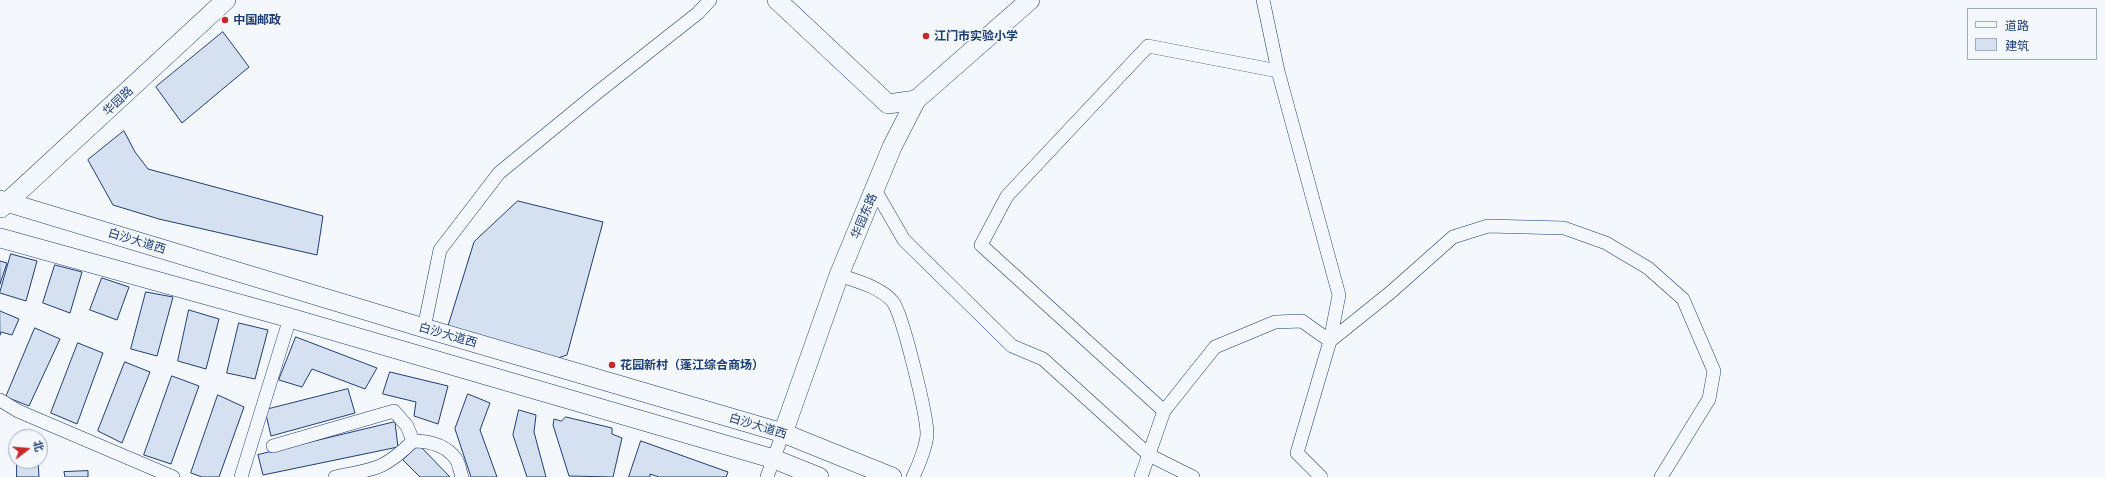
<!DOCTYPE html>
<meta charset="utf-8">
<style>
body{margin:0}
#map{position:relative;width:2105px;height:477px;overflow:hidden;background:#f4f7fb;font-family:Commissioner,"Noto Sans SC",sans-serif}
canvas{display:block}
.legend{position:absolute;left:1967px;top:8px;width:130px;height:52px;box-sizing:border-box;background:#f4f7fb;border:1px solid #9eadc5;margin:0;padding:5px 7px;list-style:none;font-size:12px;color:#1d3f73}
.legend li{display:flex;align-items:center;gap:8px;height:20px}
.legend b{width:20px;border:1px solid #9eadc5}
.north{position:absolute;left:8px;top:429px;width:40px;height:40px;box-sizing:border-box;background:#f4f7fb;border:1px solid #9eadc5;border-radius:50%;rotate:74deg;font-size:11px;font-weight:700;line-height:16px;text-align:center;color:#1d3f73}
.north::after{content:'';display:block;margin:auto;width:14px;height:18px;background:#c62828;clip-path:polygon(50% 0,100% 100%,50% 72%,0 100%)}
</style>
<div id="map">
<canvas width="2105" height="477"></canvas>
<ul class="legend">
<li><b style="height:5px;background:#f4f7fb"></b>道路</li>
<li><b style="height:11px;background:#d5e0f0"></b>建筑</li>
</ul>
<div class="north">北</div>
</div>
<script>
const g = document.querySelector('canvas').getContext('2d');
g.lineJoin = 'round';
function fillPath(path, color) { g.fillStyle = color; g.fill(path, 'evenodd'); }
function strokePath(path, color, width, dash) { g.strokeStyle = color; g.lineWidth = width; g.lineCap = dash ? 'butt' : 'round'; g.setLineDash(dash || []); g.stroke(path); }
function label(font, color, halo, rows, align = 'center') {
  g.font = font + ' Commissioner,"Noto Sans SC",sans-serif'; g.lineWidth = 3; g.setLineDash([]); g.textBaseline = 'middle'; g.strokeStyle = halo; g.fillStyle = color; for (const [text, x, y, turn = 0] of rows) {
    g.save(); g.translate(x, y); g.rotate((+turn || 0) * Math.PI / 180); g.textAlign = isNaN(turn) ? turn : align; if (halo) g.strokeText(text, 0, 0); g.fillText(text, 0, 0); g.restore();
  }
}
const building = new Path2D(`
 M223 32 249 67 182 123 156 87Z
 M124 131 135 152 148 169 323 216 317 255 159 219 113 205 88 160Z
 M518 201 603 222 567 355 549 361 541 358 540 352 447 329 474 242Z
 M11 254 37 261 26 301 0 293Z
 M0 261 7 263 0 284Z
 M55 265 82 272 70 313 43 303Z
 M102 278 129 287 117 320 90 310Z
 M146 292 173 297 157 356 131 349Z
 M189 310 219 319 206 369 178 361Z
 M0 311 19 319 12 335 1 332 0 335Z
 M239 323 268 330 255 379 227 373Z
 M35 328 60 339 29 406 6 397Z
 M296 337 377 368 365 389 312 369 302 387 279 380Z
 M78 343 103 353 77 424 51 413Z
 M125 362 150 372 122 443 98 431Z
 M390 372 448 386 438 424 414 416 416 402 383 394Z
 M172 376 199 386 171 464 144 455Z
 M348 389 355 413 271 436 265 410Z
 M468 394 490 403 480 430 497 477H471L455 429Z
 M218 395 244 407 219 477H202L191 473Z
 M519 410 536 415 534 432 546 477H527L513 435Z
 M566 417 612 428V434L622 438 613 477 569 476 553 425 554 419 561 421Z
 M395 422 398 447 263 475 258 455Z
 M641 441 728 472 726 477H659L650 474V477H629Z
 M419 445 450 477H420L403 460Z
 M17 461H38L39 477H17Z
 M88 471V477H65L64 472Z`);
fillPath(building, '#d5e0f0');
strokePath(building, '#1d3f73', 1);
const street = new Path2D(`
 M1263 0 1278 71
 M875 190 904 240 1012 346 1043 359 1149 455 1193 477
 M839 275C856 281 881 287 893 302 903 316 927 415 927 434 927 444 918 467 913 477
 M424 328 440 250 499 173 598 92 698 13 710 0
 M1330 341 1391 292 1453 237 1488 226 1564 228 1606 243 1648 268 1683 299 1714 371 1709 399 1661 477
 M0 400 18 411 173 477
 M273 446 394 411 407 426 413 441
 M241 477 290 318
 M335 477C374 469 384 470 413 441 429 441 446 445 456 459 459 463 460 472 462 477
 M767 477 783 433
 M1141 477 1164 411
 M1321 477 1297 453 1330 341 1339 295 1278 71 1148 46 1007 196 981 245 1164 411 1215 347 1275 322 1302 321 1330 341`);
const secondary = new Path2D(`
 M777 0 888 104 916 100
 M0 200 424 328 783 433 892 477
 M1 208 226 0
 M0 238 290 318 774 459 819 477
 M783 433 839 275 892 147 916 100 1030 0`);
strokePath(street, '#1d3f73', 14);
strokePath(secondary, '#1d3f73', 20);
strokePath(street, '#f4f7fb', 13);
strokePath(secondary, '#f4f7fb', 19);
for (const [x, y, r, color] of [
 [225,20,4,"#c62828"],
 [926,36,4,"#c62828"],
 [612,365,4,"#c62828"]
]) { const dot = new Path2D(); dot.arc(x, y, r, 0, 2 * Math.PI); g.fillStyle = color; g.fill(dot); strokePath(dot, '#f4f7fb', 1.5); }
label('bold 12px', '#1d3f73', '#f4f7fb', [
 ["中国邮政",233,20],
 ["江门市实验小学",934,36],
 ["花园新村（蓬江综合商场）",620,365]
], 'left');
label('12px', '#1d3f73', '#f4f7fb', [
 ["华园路",118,101,-43],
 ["华园东路",864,216,-67],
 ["白沙大道西",137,241,17],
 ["白沙大道西",448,335,16],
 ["白沙大道西",758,426,17]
]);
</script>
